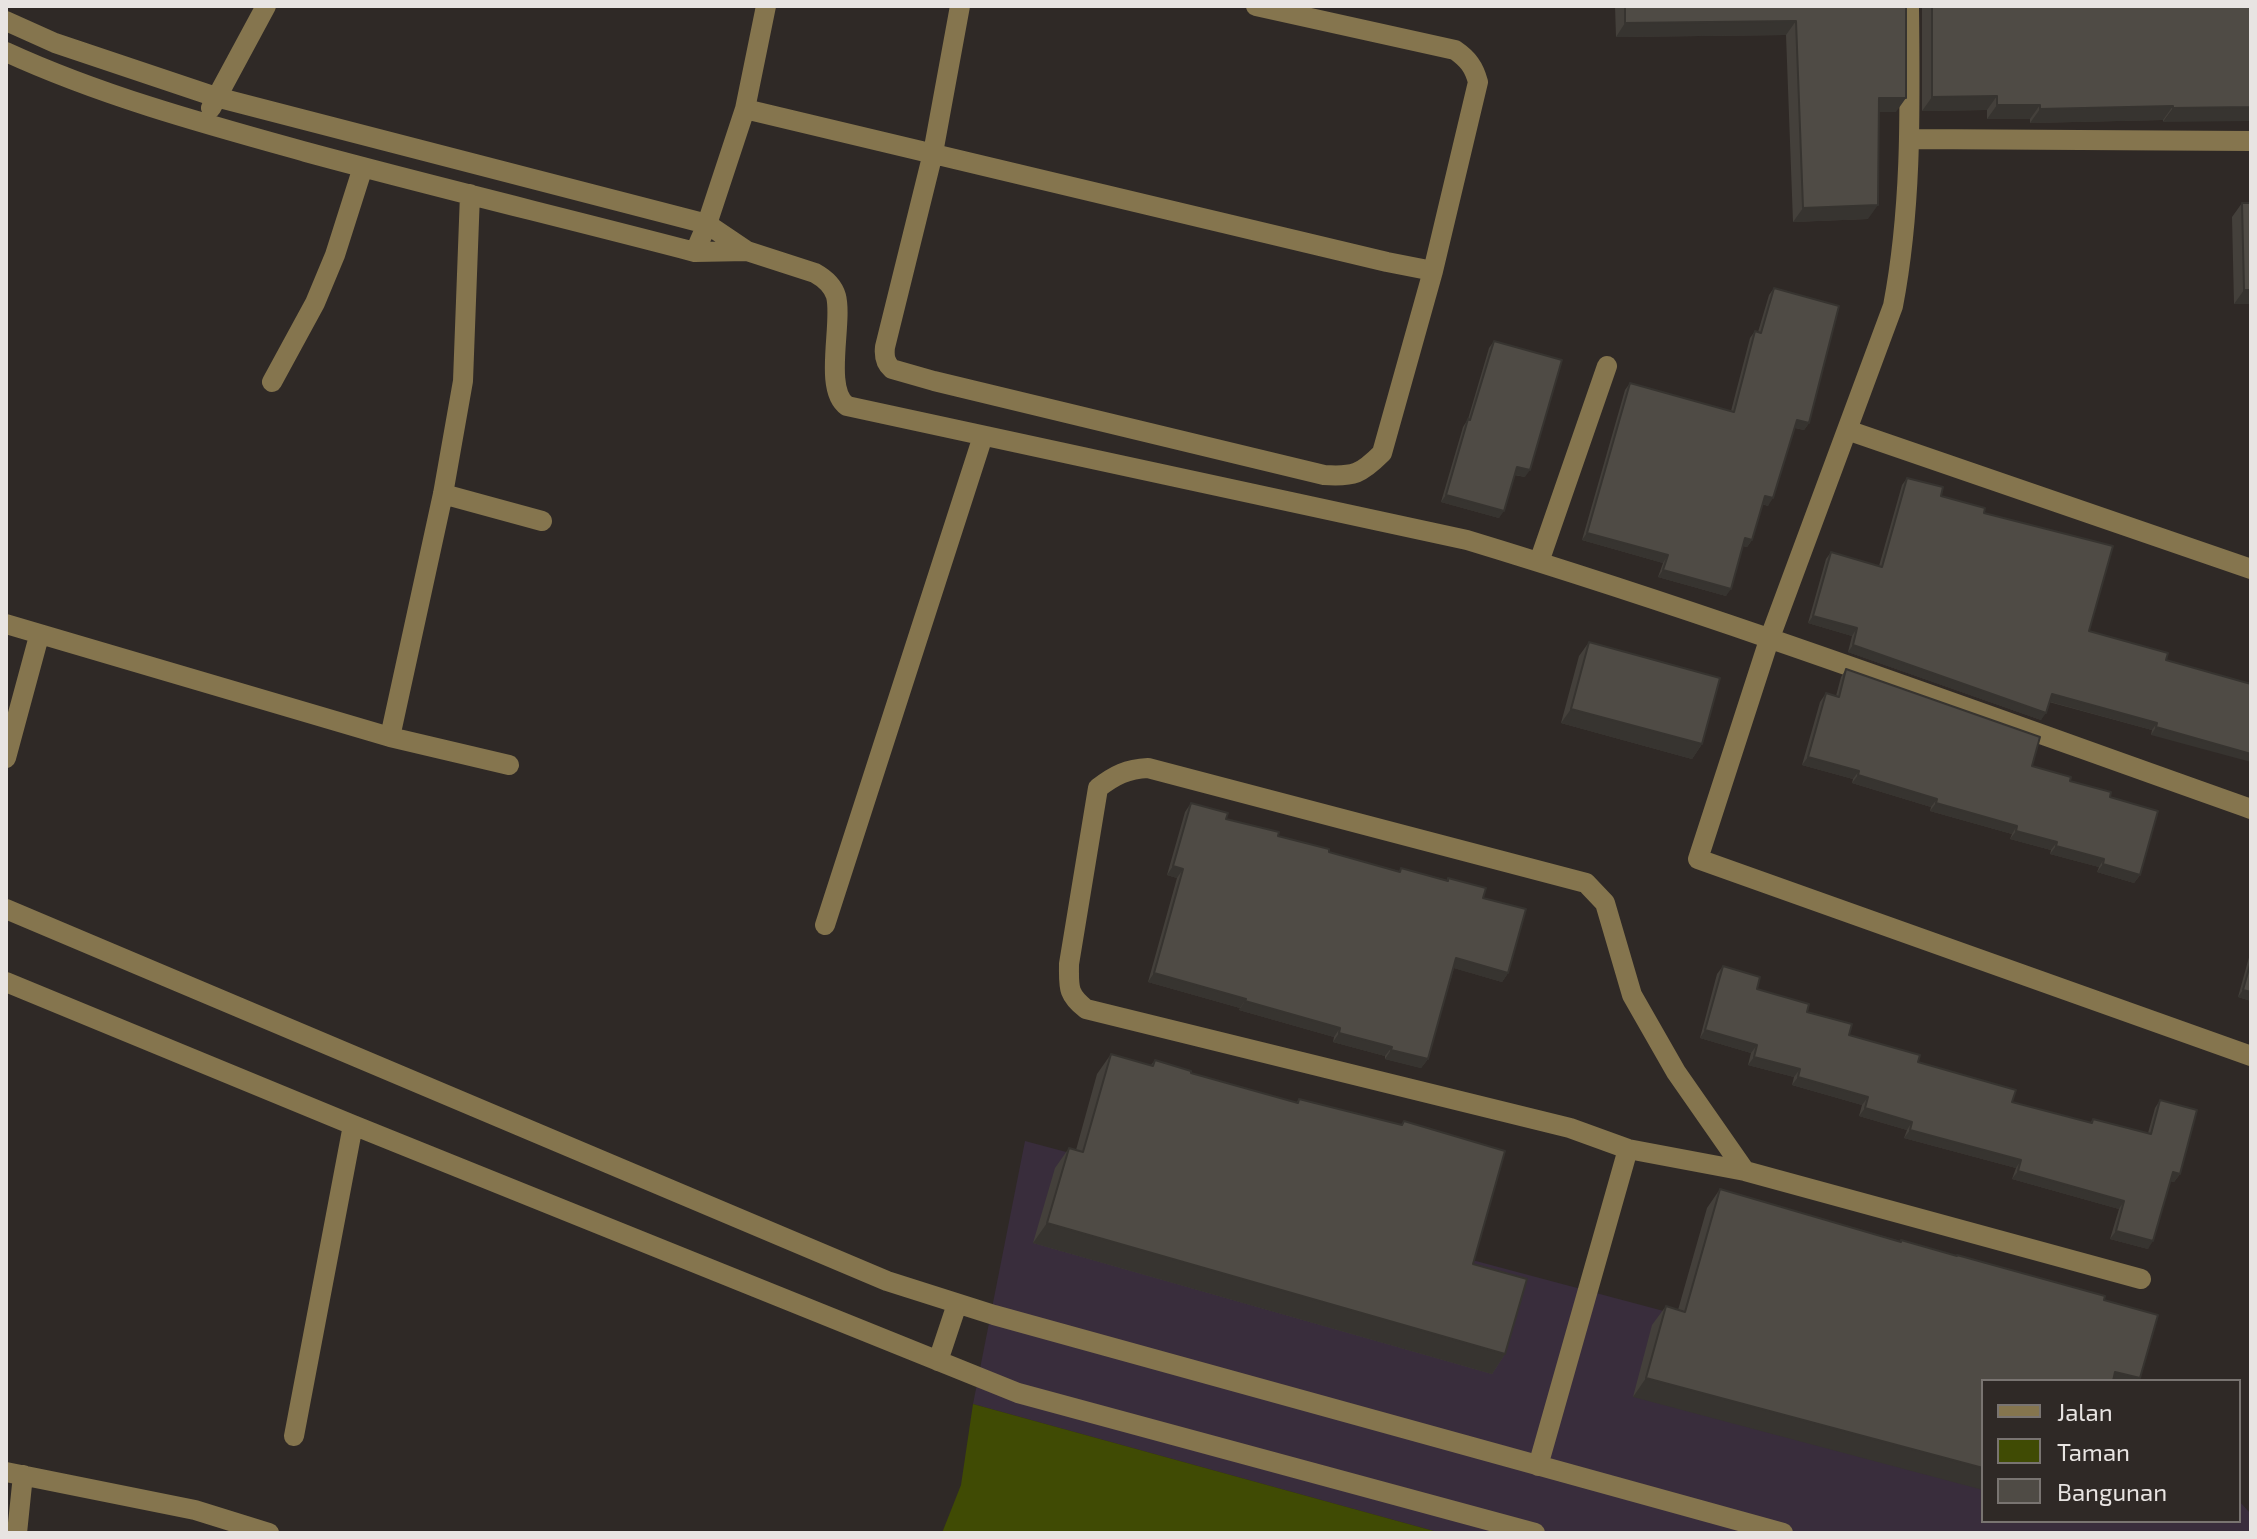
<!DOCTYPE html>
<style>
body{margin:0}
#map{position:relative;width:2257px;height:1539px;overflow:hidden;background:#2f2926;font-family:"Exo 2",sans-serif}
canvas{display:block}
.frame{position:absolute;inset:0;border:8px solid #e8e4e2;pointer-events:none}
.legend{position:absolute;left:1981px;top:1379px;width:260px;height:144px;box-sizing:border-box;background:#2f2926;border:2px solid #797471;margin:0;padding:10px 14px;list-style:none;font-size:24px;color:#e8e4e2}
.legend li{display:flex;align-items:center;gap:16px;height:40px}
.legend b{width:40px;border:2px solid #797471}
</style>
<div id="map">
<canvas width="2257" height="1539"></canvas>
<div class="frame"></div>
<ul class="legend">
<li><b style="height:10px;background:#85754e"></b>Jalan</li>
<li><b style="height:22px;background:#404b04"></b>Taman</li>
<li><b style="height:22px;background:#4f4b45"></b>Bangunan</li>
</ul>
</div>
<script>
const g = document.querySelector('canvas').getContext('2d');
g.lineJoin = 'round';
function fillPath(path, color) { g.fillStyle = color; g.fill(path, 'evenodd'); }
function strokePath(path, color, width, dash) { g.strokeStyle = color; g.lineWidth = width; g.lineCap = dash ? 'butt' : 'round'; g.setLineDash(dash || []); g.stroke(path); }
fillPath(new Path2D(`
 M1025 1141 1983 1396V1521H2239V1501L2251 1514V1533H1441L973 1404Z`), '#392d3c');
fillPath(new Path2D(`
 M973 1404 1441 1533H942L961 1485Z`), '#404b04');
strokePath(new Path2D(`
 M960 6 933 153 885 347C884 356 885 363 892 369L934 381 1324 475C1354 477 1361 474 1382 453L1433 271 1478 82C1474 67 1468 59 1455 50L1256 6
 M1909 6C1910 108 1912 206 1893 306L1769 640 1698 859 2251 1056
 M6 21 55 43 216 97 707 224 747 251 815 273C824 278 833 286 836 296 843 323 823 389 847 406L1467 540C1731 620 1991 717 2251 809
 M6 52C102 96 205 124 306 152 435 187 565 218 695 252L747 251
 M211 108 266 6
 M745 109 1387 262 1433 271
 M1911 139 2251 141
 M695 252 707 224 745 109 766 6
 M272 382 315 303 335 255 363 167
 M1847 430 2251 569
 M443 494 542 521
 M1539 562 1607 366
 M6 624 390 737 509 765
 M390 737 443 494 463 381 470 194
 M6 758 39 636
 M6 909 887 1281 994 1315 1783 1533
 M825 925 983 436
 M6 982 353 1125 1018 1393 1535 1533
 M1745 1171 1676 1072 1632 995 1605 903 1586 883 1148 768C1127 769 1115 775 1098 788L1069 964C1069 987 1067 994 1086 1009L1570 1128 1628 1149 1745 1171 2141 1279
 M938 1361 957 1304
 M294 1436 353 1125
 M1538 1466 1628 1149
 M6 1472 195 1510 269 1533
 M17 1533 23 1475`), '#85754e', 20);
fillPath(new Path2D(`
 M1615 6H1906L1896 112H1879L1868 219 1793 222 1786 35 1616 37Z
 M1922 6H2251L2163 122V120L2030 123V119H1987V110L1922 111Z
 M2242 203 2251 304H2234L2232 217Z
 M1774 288 1809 423 1804 430 1795 428 1768 506 1762 504 1752 540 1747 547 1743 546 1726 596 1658 577 1663 563 1582 540 1625 390 1630 383 1731 411 1750 338 1755 331 1758 332 1769 295Z
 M1494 341 1525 477 1514 475 1499 518 1441 502 1463 427 1468 419 1489 348Z
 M1907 478 1941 496 1984 513 2089 631 2166 660 2251 684 2151 735 2152 730 2049 702 2041 720 1848 652 1852 636 1808 623 1826 559 1831 552 1879 566 1902 485Z
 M1589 642 1702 744 1692 759 1561 723 1579 656Z
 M1846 669 2032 766 2110 797 2140 875 2134 883 2097 872 2099 867 2050 854 2051 850 2010 839 2012 834 1930 811 1931 807 1852 783 1853 779 1802 765 1820 702 1826 693 1836 696 1841 677Z
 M1191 803 1226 819 1329 852 1399 871 1401 868 1447 880 1448 878 1483 898 1508 973 1502 982 1454 968 1428 1059 1421 1068 1385 1059V1056L1333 1042 1334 1037 1239 1010 1240 1008 1148 982 1177 878 1167 875 1185 812Z
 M2251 950V1001L2238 997Z
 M1723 966 1757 989 1807 1012 1849 1035 1918 1062 2012 1102 2090 1123 2093 1119 2148 1133 2155 1108 2160 1100 2180 1174 2174 1182 2170 1181 2148 1249 2110 1239 2119 1209 2012 1179 2016 1168 1904 1138 1907 1130 1859 1116 1862 1105 1792 1085 1794 1077 1748 1065 1751 1053 1700 1038 1717 974Z
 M1111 1054 1151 1065 1155 1060 1191 1073 1296 1103 1299 1099 1401 1125 1404 1121 1473 1264 1505 1354 1492 1374 1033 1243 1055 1168 1069 1148 1076 1150 1097 1074Z
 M1720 1189 2104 1300 2140 1378 2138 1381H1983L1633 1397 1652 1325 1666 1306 1678 1310 1707 1208Z`), '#44403b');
fillPath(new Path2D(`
 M1796 21 1786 35 1616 37 1625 23Z
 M1997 96 1987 110 1922 111 1932 97Z
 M1879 98H1906L1896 112H1869Z
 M1997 105H2040L2030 119H1987Z
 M2173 106 2163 120 2030 123 2040 109Z
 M2251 107V121L2163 122 2173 108Z
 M1878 205 1868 219 1793 222 1803 208Z
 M2244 290H2251V304H2234Z
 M1797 420 1809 423 1804 430 1792 427Z
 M1517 467 1530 470 1525 477 1512 474Z
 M1446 495 1504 511 1499 518 1441 502Z
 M1765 496 1773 498 1768 506 1760 503Z
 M1587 533 1668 555 1663 563 1582 540Z
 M1745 538 1752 540 1747 547 1740 545Z
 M1663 570 1731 589 1726 596 1658 577Z
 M1813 616 1857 628 1852 636 1808 623Z
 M1853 645 2046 713 2041 720 1848 652Z
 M2052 694 2157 723 2152 730 2047 701Z
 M1571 709 1702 744 1692 759 1561 723Z
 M2156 727 2251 754V762L2151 735Z
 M1808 757 1859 771 1853 779 1802 765Z
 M1858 775 1937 799 1931 807 1852 783Z
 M1936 803 2017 826 2012 834 1930 811Z
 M2016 831 2057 842 2051 850 2010 839Z
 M2056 846 2104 859 2099 867 2050 854Z
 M2103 864 2140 875 2134 883 2097 872Z
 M1173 866 1183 869 1177 878 1167 875Z
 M1456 958 1508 973 1502 982 1450 967Z
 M1154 973 1246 999 1240 1008 1148 982Z
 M2243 990 2251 992V1001L2238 997Z
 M1245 1001 1340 1028 1334 1037 1239 1010Z
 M1705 1030 1757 1045 1751 1053 1700 1038Z
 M1339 1033 1392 1047 1385 1056 1333 1042Z
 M1391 1050 1428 1059 1421 1068 1385 1059Z
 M1754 1057 1800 1069 1794 1077 1748 1065Z
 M1798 1077 1868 1097 1862 1105 1792 1085Z
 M1865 1108 1912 1122 1907 1130 1859 1116Z
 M1910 1130 2021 1160 2016 1168 1904 1138Z
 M2018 1171 2124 1201 2119 1209 2012 1179Z
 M2173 1172 2180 1174 2174 1182 2167 1180Z
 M1047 1223 1505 1354 1492 1374 1033 1243Z
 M2116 1231 2153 1241 2148 1249 2110 1239Z
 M2115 1372 2140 1378 2138 1381H2109Z
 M1646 1378 1983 1468V1490L1633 1397Z`), '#373430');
const building = new Path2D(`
 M1625 6H1906V98H1879L1878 205 1803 208 1796 21 1625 23Z
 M1932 6H2251V107L2173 108V106L2040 109V105H1997V96L1932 97Z
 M2242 203H2251V290H2244Z
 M1774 288 1839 306 1809 423 1797 420 1773 498 1765 496 1752 540 1745 538 1731 589 1663 570 1668 555 1587 533 1630 383 1734 412 1755 331 1761 333Z
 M1494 341 1562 360 1530 470 1517 467 1504 511 1446 495 1468 419 1470 420Z
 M1907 478 1943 487 1941 496 1985 508 1984 513 2113 546 2089 631 2168 653 2166 660 2251 684V754L2156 727 2157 723 2052 694 2046 713 1853 645 1857 628 1813 616 1831 552 1882 567Z
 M1589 642 1720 678 1702 744 1571 709Z
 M1846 669 2040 737 2032 766 2071 777 2070 781 2111 792 2110 797 2158 811 2140 875 2103 864 2104 859 2056 846 2057 842 2016 831 2017 826 1936 803 1937 799 1858 775 1859 771 1808 757 1826 693 1839 697Z
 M1191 803 1228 813 1226 819 1279 832 1278 836 1329 849V852L1400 872 1401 868 1448 881V878L1486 888 1483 898 1526 909 1508 973 1456 958 1428 1059 1391 1050 1392 1047 1339 1033 1340 1028 1245 1001 1246 999 1154 973 1183 869 1173 866Z
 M2251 961V992L2243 990Z
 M1723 966 1760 977 1757 989 1809 1004 1807 1012 1852 1024 1849 1035 1920 1055 1918 1062 2016 1090 2012 1102 2092 1123 2093 1119 2151 1134 2160 1100 2197 1110 2180 1174 2173 1172 2153 1241 2116 1231 2124 1201 2018 1171 2021 1160 1910 1130 1912 1122 1865 1108 1868 1097 1798 1077 1800 1069 1754 1057 1757 1045 1705 1030Z
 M1111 1054 1153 1066 1155 1060 1191 1071V1073L1298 1103 1299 1099 1402 1125 1404 1121 1505 1151 1473 1264 1527 1279 1505 1354 1047 1223 1069 1148 1083 1152Z
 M1720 1189 1901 1242V1240L1957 1256V1255L2105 1296 2104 1300 2158 1315 2140 1378 2115 1372 2113 1381H1983V1468L1646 1378 1666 1306 1685 1312Z`);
fillPath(building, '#4f4b45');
strokePath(building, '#373430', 2);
</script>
